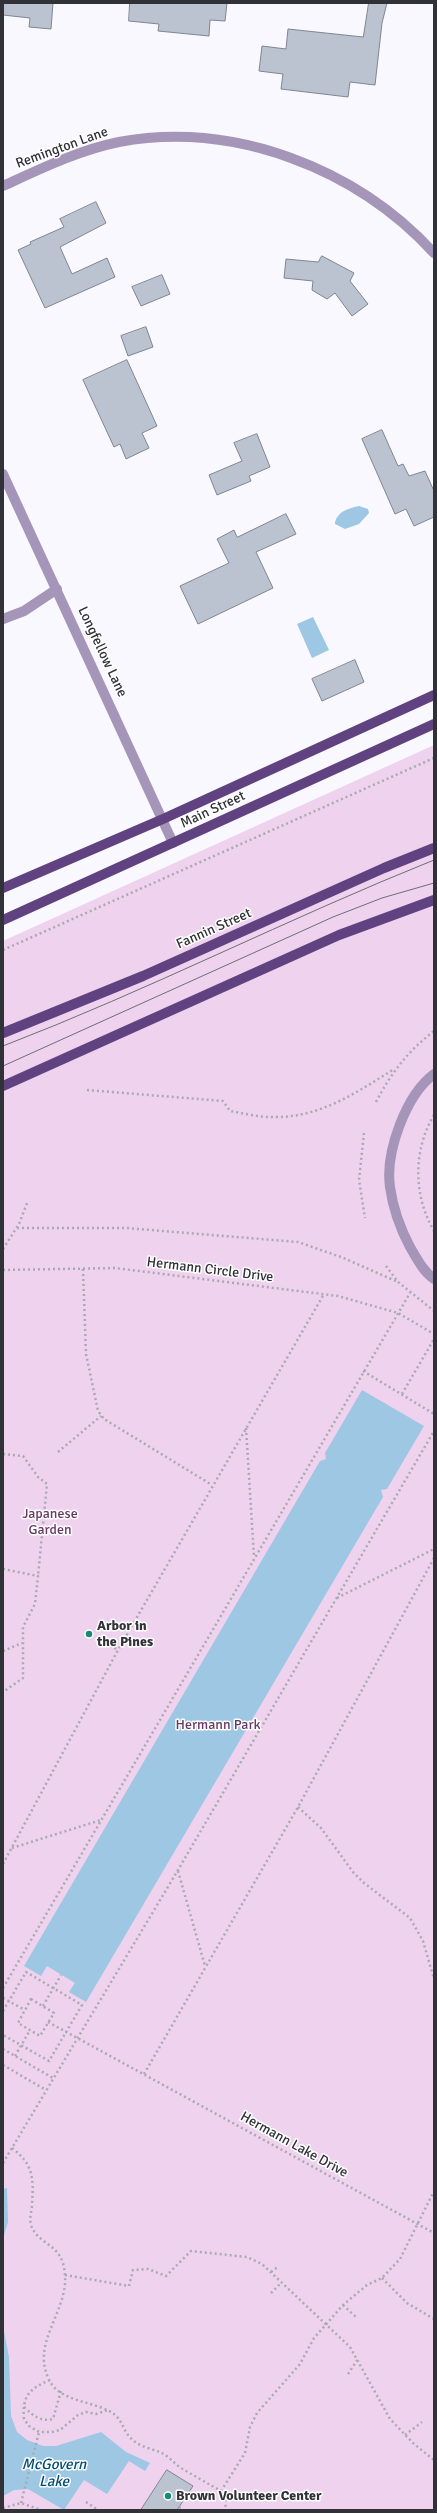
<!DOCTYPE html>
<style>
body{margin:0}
#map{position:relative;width:437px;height:2513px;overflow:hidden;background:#f8f8fe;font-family:Signika,sans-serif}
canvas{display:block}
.frame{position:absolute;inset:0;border:4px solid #313238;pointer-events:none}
</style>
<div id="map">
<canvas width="437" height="2513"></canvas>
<div class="frame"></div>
</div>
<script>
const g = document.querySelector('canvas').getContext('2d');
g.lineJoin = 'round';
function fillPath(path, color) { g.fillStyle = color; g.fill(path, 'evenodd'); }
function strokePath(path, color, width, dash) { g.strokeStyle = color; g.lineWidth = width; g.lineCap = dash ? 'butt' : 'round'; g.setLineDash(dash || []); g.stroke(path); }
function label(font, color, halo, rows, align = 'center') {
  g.font = font + ' Signika,sans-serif'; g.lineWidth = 3; g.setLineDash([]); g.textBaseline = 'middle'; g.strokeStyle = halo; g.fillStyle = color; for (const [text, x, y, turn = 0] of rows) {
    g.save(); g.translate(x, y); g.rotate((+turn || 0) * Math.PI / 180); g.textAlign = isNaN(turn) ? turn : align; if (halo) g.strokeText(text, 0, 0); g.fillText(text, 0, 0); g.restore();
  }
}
fillPath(new Path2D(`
 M434 745V2510H3V941Z`), '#efd2ee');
fillPath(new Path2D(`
 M359 506 368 509 369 513 359 524 345 529 335 524C336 512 349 508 359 506Z
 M313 617 329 650 312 658 297 624Z
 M362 1390 424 1426 387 1489 381 1490 383 1497 86 2002 69 1992 75 1983 47 1966 41 1976 24 1966 320 1461 326 1459 325 1453Z
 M7 2188 8 2222 3 2238V2189Z
 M3 2326 9 2357 11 2416 17 2432 27 2440 43 2446H56L101 2432 126 2452 150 2463 145 2471 129 2461 107 2494 84 2480 64 2510 28 2489 14 2490 3 2496Z`), '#9dc7e3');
const building = new Path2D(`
 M3 3H53L51 29 29 27 30 18 3 15Z
 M130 3H227L225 21 210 20 209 36 158 31 159 24 129 21Z
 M369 3H387L382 23 375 85 350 82 348 97 281 89 283 74 259 71 262 46 286 49 288 29 363 37Z
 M96 202 106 223 60 247 72 274 107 258 115 277 45 308 18 250 31 244 30 242 64 227 60 219Z
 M322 256 354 273 350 281 368 304 352 316 335 293 327 299 312 290 313 281 284 278 286 259 318 262Z
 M162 275 170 294 141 306 132 287Z
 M146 327 153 347 128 356 121 336Z
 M127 360 157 426 142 433 149 448 126 459 120 444 114 447 83 380Z
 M382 430 398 466 403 464 409 476 425 471 434 491V517L414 526 406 509 395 514 362 439Z
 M257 434 270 467 249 476 251 481 217 495 209 475 242 461 234 443Z
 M286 514 296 534 256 552 273 588 198 624 180 586 229 563 217 539 234 530 237 537Z
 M355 660 364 682 322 701 312 679Z
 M167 2470 193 2486 177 2510H141Z`);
fillPath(building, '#bbc3d1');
strokePath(building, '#7e8592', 1);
strokePath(new Path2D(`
 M3 950 434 758
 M87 1090 223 1101 230 1111C243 1113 257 1117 270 1117 318 1119 356 1093 394 1069
 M376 1102C391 1073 408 1051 434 1031
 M434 1115C413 1150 413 1195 434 1231
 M364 1133 359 1180 365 1218
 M17 1228H126L298 1242 341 1257 398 1282
 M3 1249 19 1224 27 1203
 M386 1266 398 1282 434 1311
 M83 1269 86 1354 98 1411 104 1419 212 1485
 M3 1270 115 1268 338 1296 398 1313 434 1334
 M363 1371 434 1414
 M402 1394 434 1339
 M246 1428 254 1557
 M58 1452 101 1416
 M3 1454 23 1456 38 1477 47 1484 38 1576
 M3 1569 38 1576 35 1604 23 1627V1678L3 1692
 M337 1598 434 1549
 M97 1638 118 1650
 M3 1651 22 1643
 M298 1807 321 1828 353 1872 364 1883 410 1918 423 1941 434 1979
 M12 1848 101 1820
 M3 1864 118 1650 324 1294
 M178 1871 205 1966
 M3 1988 410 1293
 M3 1998 25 2010
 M31 1999 54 2013 40 2036 18 2023Z
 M43 2006 61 1975
 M3 2011 26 1972 82 2005 49 2061 3 2035
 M48 2022 434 2233
 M3 2049 53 2078
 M15 2056 30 2030
 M3 2065 46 2090
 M144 2074 298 1807 434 1558
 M12 2148C33 2164 34 2178 32 2204 32 2211 29 2217 31 2225 38 2246 63 2242 65 2275 68 2313 28 2345 51 2383 61 2400 91 2402 107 2410 124 2417 121 2431 134 2441 141 2447 153 2449 162 2453 169 2457 174 2463 181 2468 191 2474 202 2480 212 2486 216 2488 220 2490 222 2493 226 2497 226 2505 225 2510
 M3 2163 178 1870 434 1431
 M271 2272 279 2266
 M65 2275 129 2286 133 2270 148 2269 166 2276 191 2251 247 2257 262 2264 350 2347 390 2419 414 2444 434 2460
 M382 2278 407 2303 434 2319
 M271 2293 281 2283
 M343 2305 357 2318
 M348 2374 358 2359
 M50 2380C29 2389 22 2396 24 2419L29 2426 39 2432H52L60 2430 78 2415 86 2412 96 2414 108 2410
 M24 2407C34 2416 40 2422 53 2419L61 2391
 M405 2435 422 2422
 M221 2491 245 2453 250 2427 257 2413 300 2364 314 2338 343 2305 367 2285 382 2278 400 2259 434 2191
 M86 2502 98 2510
 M21 2503 39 2432
 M179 2507 184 2510
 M3 2508 21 2503 41 2510`), '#a9aab0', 2.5, [2, 3]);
strokePath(new Path2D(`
 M3 186C40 169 79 150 119 142 234 121 356 168 434 253
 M3 474 173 843
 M3 619 24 611 57 589
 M434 1074C406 1095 385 1152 390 1187 393 1209 400 1228 410 1247 417 1259 423 1271 434 1279`), '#a595b8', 10);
strokePath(new Path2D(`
 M3 888 163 819 434 695
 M3 920 434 724
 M3 1033 143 976 384 868 434 848
 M3 1086 339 935 434 900`), '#614280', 10);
strokePath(new Path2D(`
 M3 1046C149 990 289 918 434 860
 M3 1066 333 917 382 898 434 883`), '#6d6e74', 1);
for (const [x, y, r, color] of [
 [89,1634,4,"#148c6f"],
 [168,2496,4,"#148c6f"]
]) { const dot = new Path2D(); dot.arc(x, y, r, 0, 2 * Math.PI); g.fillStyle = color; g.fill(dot); strokePath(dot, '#fff', 1.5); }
label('14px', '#313238', '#fff', [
 ["Remington Lane",62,148,-20],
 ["Longfellow Lane",102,652,65],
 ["Main Street",213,810,-25],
 ["Fannin Street",214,929,-24],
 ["Hermann Circle Drive",210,1270,7],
 ["Hermann Lake Drive",294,2145,29]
]);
label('14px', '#663965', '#fff', [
 ["Japanese",50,1514],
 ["Garden",50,1530],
 ["Hermann Park",218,1725]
]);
label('bold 14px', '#313238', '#fff', [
 ["Arbor in",97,1626],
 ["the Pines",97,1642],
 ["Brown Volunteer Center",176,2496]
], 'left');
label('italic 15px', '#004d72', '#fff', [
 ["McGovern",54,2465],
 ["Lake",54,2482]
]);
</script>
